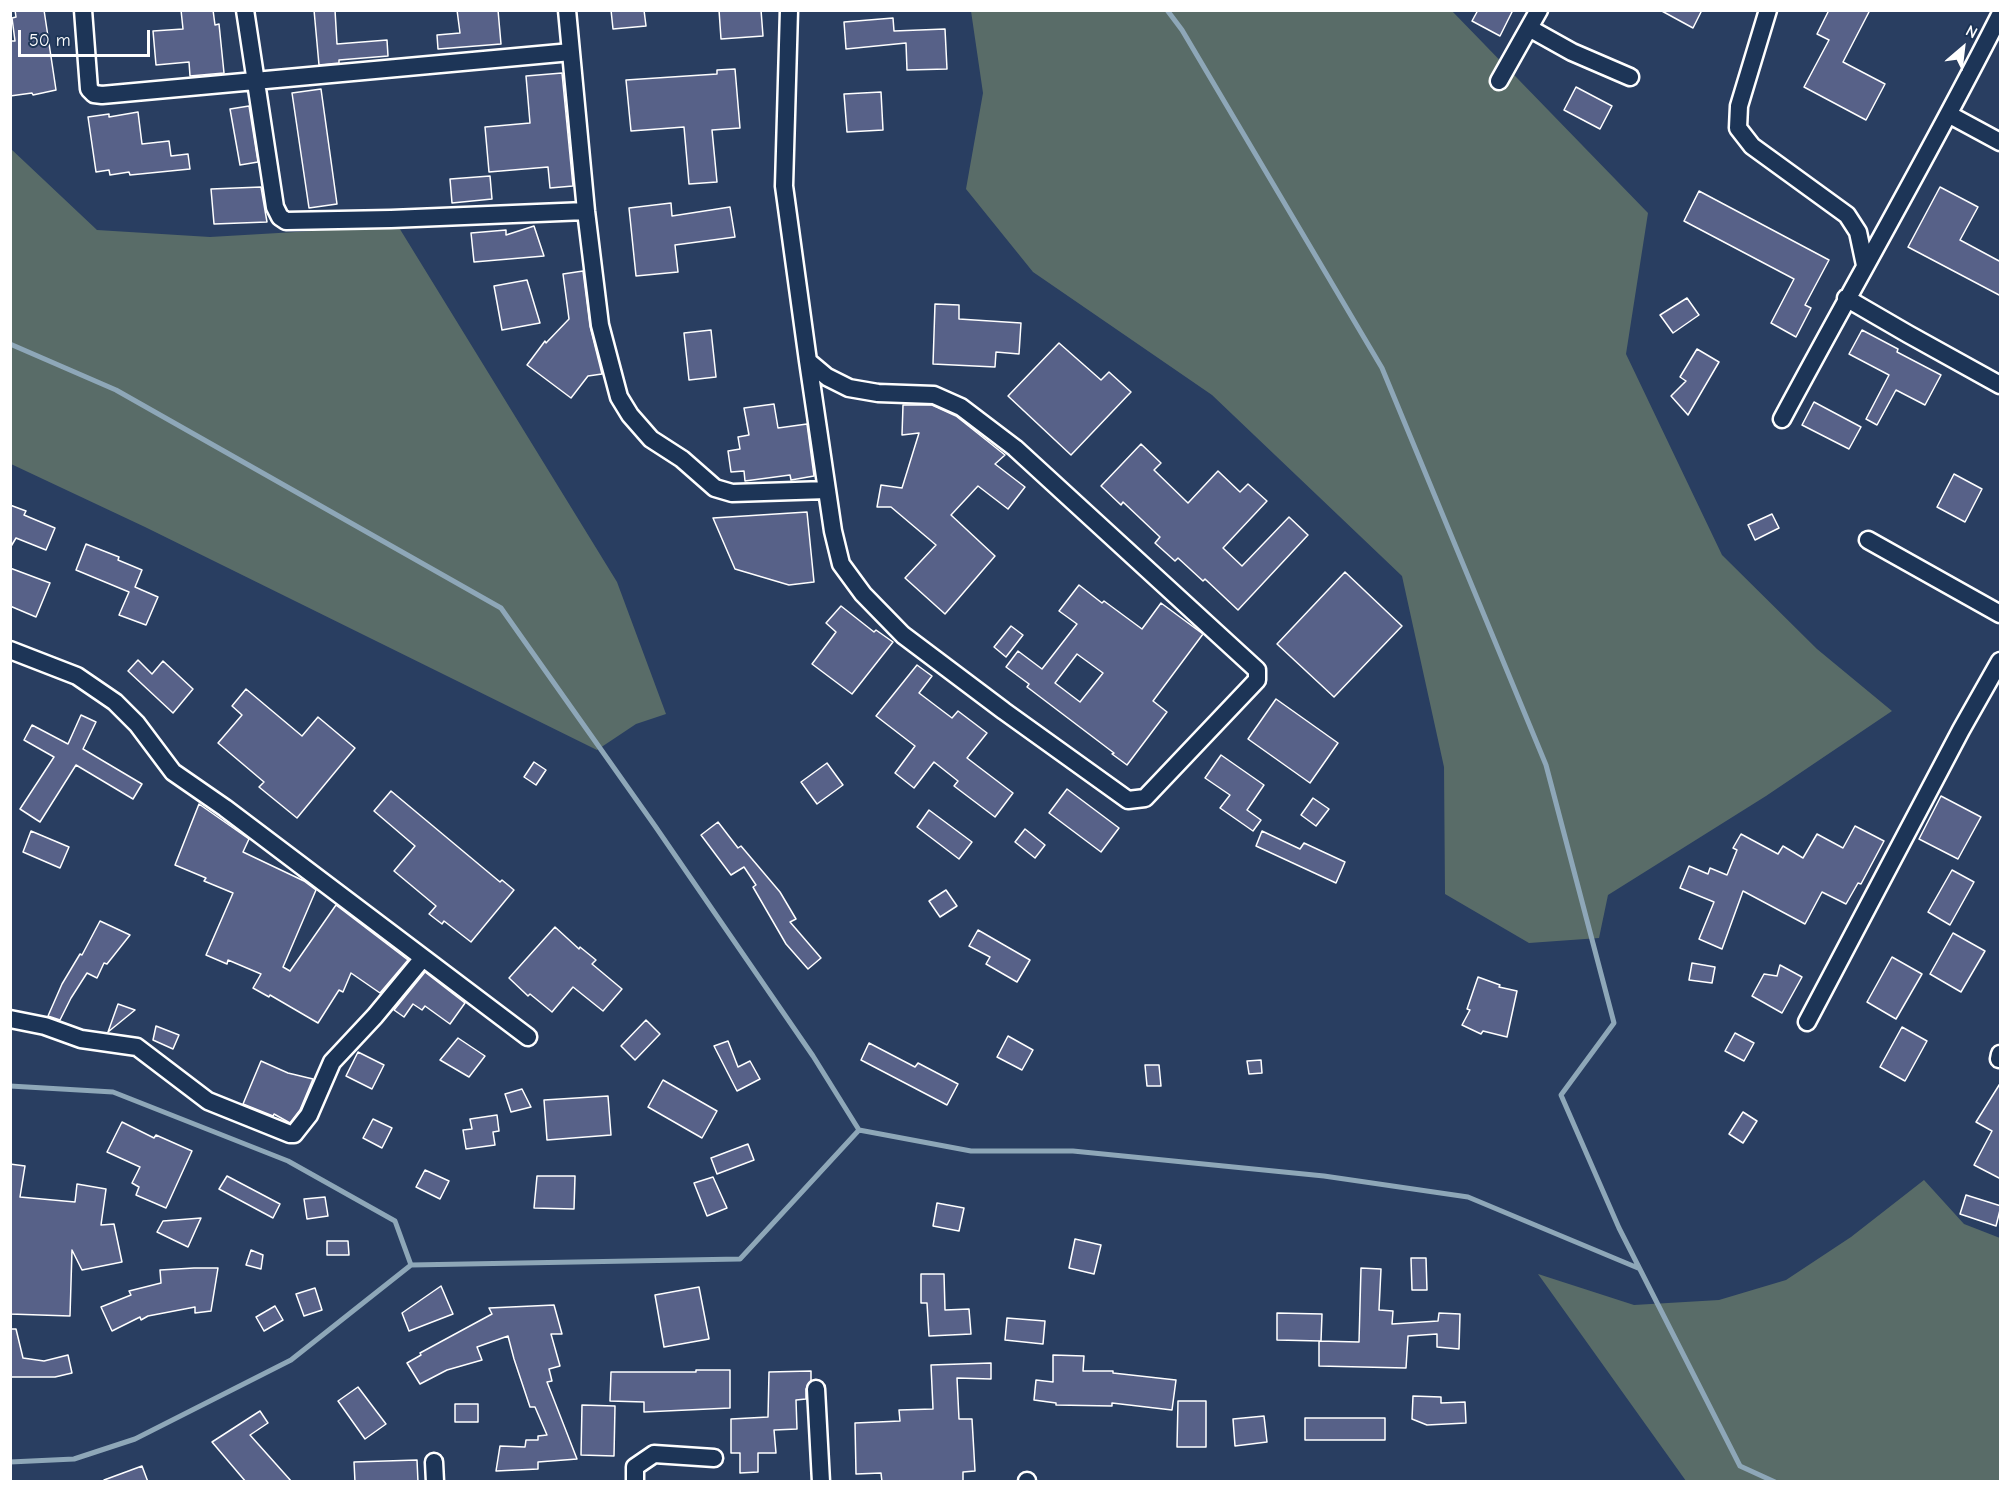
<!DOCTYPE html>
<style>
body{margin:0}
#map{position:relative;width:2011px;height:1492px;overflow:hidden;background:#293e61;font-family:"Comic Neue",sans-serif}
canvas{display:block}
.frame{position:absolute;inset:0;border:12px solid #fff;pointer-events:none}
.north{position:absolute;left:1933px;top:18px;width:60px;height:60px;-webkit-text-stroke:4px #1d3557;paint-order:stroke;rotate:28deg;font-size:16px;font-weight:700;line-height:24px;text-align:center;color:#fff}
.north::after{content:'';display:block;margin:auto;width:21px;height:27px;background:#fff;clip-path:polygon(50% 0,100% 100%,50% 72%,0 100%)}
.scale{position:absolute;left:18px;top:30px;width:132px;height:27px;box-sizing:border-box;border:3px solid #fff;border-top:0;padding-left:8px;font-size:18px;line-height:21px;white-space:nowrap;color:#fff;-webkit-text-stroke:4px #1d3557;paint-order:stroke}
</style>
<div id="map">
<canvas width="2011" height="1492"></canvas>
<div class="frame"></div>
<div class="north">N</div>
<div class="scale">50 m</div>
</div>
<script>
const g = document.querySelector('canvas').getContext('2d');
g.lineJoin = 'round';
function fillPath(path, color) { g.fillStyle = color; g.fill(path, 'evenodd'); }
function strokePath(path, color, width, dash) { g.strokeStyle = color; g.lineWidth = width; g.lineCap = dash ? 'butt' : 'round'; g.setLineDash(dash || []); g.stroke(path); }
fillPath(new Path2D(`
 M971 11H1452L1648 213 1626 354 1722 555 1817 649 1892 711 1766 796 1608 895 1599 938 1529 943 1445 894 1444 767 1402 576 1212 395 1033 272 966 189 983 93Z
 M10 148 97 230 210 237 398 226 617 582 666 714 636 724 597 750 145 527 11 464Z
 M1924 1180 1964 1224 2000 1238V1481H1686L1538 1274 1634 1305 1719 1300 1786 1280 1851 1237Z`), '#596c68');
strokePath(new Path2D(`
 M1167 10 1182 30 1382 368 1546 765 1614 1023 1561 1095 1619 1228 1740 1466 1775 1482
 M10 344 116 390 501 608 655 826 813 1056 859 1130
 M10 1086 113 1092 288 1161 395 1221 411 1265
 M10 1462 74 1459 135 1439 291 1360 411 1265 740 1259 859 1130 971 1151H1073L1324 1176 1468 1197 1638 1268`), '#8ea7b8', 5);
const building = new Path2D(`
 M15 10H44L56 90 33 95 32 93 10 96V41H15L12 18 16 17Z
 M181 10H213L215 25 219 24 224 73 190 76 189 62 156 65 153 31 183 29Z
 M314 10H335L337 44 387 40 388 56 339 60V63L319 65Z
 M457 10H498L501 44 438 49 437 35 460 33Z
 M611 10H644L646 26 613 29Z
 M719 10H761L763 36 721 39Z
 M1478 10H1513L1500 36 1472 21Z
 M1660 10H1702L1693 28Z
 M1829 10H1870L1843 62 1885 84 1866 120 1804 87 1829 40 1817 34Z
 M893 18 894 31 945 29 947 69 907 70 906 43 846 49 844 22Z
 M735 69 740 128 712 130 717 182 689 184 684 127 631 131 626 80 717 74V70Z
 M562 73 573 186 550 188 548 167 489 172 485 127 530 123 526 76Z
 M1576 87 1612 106 1600 129 1564 110Z
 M321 89 337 204 309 208 292 93Z
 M881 92 883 130 847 132 844 94Z
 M249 106 258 162 240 165 230 109Z
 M138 112 142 144 169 141 171 156 188 154 190 169 130 175 129 172 110 175 109 170 96 172 88 117 109 114V117Z
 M490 176 492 199 452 203 450 179Z
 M261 187 267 222 214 224 211 189Z
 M1940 187 1978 207 1960 240 2001 262V296L1908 247Z
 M1699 191 1829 260 1805 305 1811 308 1796 337 1771 323 1794 279 1684 221Z
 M671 203 672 216 730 207 735 237 675 245 678 272 636 276 629 208Z
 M534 226 544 256 474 262 471 233 506 230V235Z
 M583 271 590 326 602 374 588 376 571 398 527 365 545 341 546 343 569 319 563 274Z
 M527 280 540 323 502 330 494 286Z
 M1687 298 1699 315 1673 333 1660 315Z
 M935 304 959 305V319L1021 323 1019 354 996 352 995 367 933 364Z
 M711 330 716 377 689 380 684 333Z
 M1862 330 1898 349 1897 352 1941 375 1925 405 1896 390 1877 425 1866 419 1889 375 1849 354Z
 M1059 343 1101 380 1109 372 1131 392 1071 455 1008 396Z
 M1697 349 1719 362 1688 415 1671 396 1686 381 1680 377Z
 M1814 402 1861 427 1849 449 1802 425Z
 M774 404 778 428 807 424 814 476 791 480 790 475 745 481 744 471 731 472 728 451 740 449 738 437 749 435 744 408Z
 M903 405H932L956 416 1005 455 995 464 1025 487 1008 509 978 486 951 515 995 556 945 614 905 578 936 545 891 507H877L881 485 902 488 919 433 902 435Z
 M1141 444 1161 463 1154 470 1188 503 1218 471 1240 492 1248 484 1267 501 1223 548 1242 566 1289 517 1308 535 1238 610 1205 579 1203 581 1178 558 1175 561 1155 543 1160 537 1123 502 1121 505 1101 486Z
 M1954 474 1982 489 1965 522 1937 507Z
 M10 505 26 511 24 515 55 528 46 550 16 538 10 548Z
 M807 512 814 582 789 585 735 569 713 518Z
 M1772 514 1779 528 1755 540 1748 525Z
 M86 544 119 557 118 560 142 570 135 587 158 597 146 625 119 615 129 592 76 570Z
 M10 568 50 583 36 617 10 606Z
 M1345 572 1402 626 1334 697 1277 644Z
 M1079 585 1102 603 1104 601 1142 629 1161 603 1203 634 1153 701 1167 712 1127 765 1112 754 1114 753 1027 687 1029 684 1006 667 1018 651 1042 669 1077 624 1059 611ZM1077 654 1103 673 1080 702 1055 683Z
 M841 606 874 632 876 630 893 642 852 694 812 664 836 632 826 623Z
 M1011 626 1023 635 1006 657 994 647Z
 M138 660 152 674 163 661 193 689 173 713 128 671Z
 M917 665 932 676 919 693 952 718 958 711 987 733 967 758 1013 793 995 817 954 786 958 781 934 762 914 788 895 773 915 746 876 716Z
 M246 689 302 736 318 717 355 748 297 818 259 787 264 782 218 743 242 715 232 706Z
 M1276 699 1338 743 1310 783 1248 739Z
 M81 715 96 722 83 749 142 784 133 799 76 765 40 822 20 809 54 757 24 740 32 725 68 744Z
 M1221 755 1264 785 1247 810 1261 820 1253 831 1220 808 1230 795 1205 778Z
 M534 762 546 770 536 785 524 777Z
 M827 763 843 785 817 804 801 782Z
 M1067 789 1119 828 1101 852 1049 813Z
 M391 791 500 882 502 880 514 890 471 942 444 921 442 924 429 914 436 906 394 871 415 846 374 811Z
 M1941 796 1981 817 1958 859 1919 839Z
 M1313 798 1329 809 1316 826 1301 815Z
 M199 804 249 839 243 852 304 881 316 890 283 967 290 971 336 905 408 960 380 993 351 973 343 992 339 990 318 1023 270 995 269 997 253 988 261 974 228 960 227 964 206 955 233 893 204 881 206 878 175 865Z
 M929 810 972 842 959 859 917 827Z
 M718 822 738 848 741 846 780 892 796 919 790 922 821 958 808 969 786 944 753 887 756 885 744 867 731 875 701 835Z
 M1855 826 1884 841 1861 884 1858 883 1846 904 1822 892 1805 924 1743 891 1722 949 1699 939 1714 902 1680 888 1689 866 1708 874 1710 868 1727 875 1737 850 1733 848 1741 834 1778 854 1783 846 1803 858 1817 834 1843 848Z
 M1025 829 1045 845 1035 858 1015 842Z
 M31 831 69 847 60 868 23 852Z
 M1262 831 1300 849 1304 843 1345 862 1336 883 1256 846Z
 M1952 870 1974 882 1950 925 1928 912Z
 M946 890 957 906 940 917 929 901Z
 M100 921 130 935 107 964 104 963 97 978 87 973 71 998 60 1020 48 1016 62 984 80 954 82 955Z
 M555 927 579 949 580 947 596 960 592 964 622 989 603 1011 573 987 552 1012 530 994 528 996 509 978Z
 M978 930 1030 960 1017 982 986 964 990 957 969 946Z
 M1953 933 1985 951 1961 992 1930 974Z
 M1892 957 1922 974 1896 1019 1867 1002Z
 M1692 963 1715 967 1712 983 1689 980Z
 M1780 965 1802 977 1782 1013 1752 996 1764 974 1777 976Z
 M425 972 465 1003 450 1024 425 1006 422 1010 413 1004 404 1017 394 1010Z
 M1478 977 1500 985 1499 987 1517 991 1507 1037 1483 1031 1481 1034 1462 1025 1470 1010 1467 1009Z
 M118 1004 135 1010 108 1032Z
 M646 1020 660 1034 635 1060 621 1046Z
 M156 1026 179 1035 173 1049 153 1040Z
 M1902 1027 1927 1041 1905 1081 1880 1067Z
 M1735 1033 1754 1043 1744 1061 1725 1051Z
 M1008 1036 1033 1050 1022 1070 997 1057Z
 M458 1038 485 1056 469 1077 440 1060Z
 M728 1041 738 1067 750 1061 760 1079 737 1091 714 1046Z
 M869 1043 915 1067 918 1063 958 1084 947 1105 861 1060Z
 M358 1052 384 1065 372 1089 346 1076Z
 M1261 1060 1262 1073 1249 1074 1247 1061Z
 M261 1061 288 1073 313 1079 300 1110 290 1123 274 1114 273 1116 243 1104Z
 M1145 1065H1159L1161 1086H1147Z
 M663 1080 717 1111 702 1138 648 1107Z
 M2001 1082V1179L1974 1165 1992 1131 1976 1122Z
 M522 1089 531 1107 511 1112 505 1094Z
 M608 1096 611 1135 547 1140 544 1100Z
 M1743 1112 1757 1121 1743 1143 1729 1134Z
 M497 1115 499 1131 493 1132 495 1145 466 1149 463 1130 472 1129 470 1119Z
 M373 1119 392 1128 382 1148 363 1138Z
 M122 1122 154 1138 156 1135 192 1151 166 1208 136 1195 139 1187 132 1183 140 1167 107 1152Z
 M748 1144 754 1160 717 1174 711 1158Z
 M10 1164 25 1166 20 1197 75 1202 77 1184 106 1189 101 1225 114 1224 122 1262 82 1270 72 1250 70 1316 10 1314Z
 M425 1170 449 1181 440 1199 416 1187Z
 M227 1176 280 1204 273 1218 219 1189Z
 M537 1176H575L574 1209 534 1208Z
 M713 1177 727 1208 707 1216 694 1183Z
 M1966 1195 2001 1206 1996 1226 1960 1214Z
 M325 1197 328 1216 307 1219 304 1199Z
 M937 1203 964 1208 959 1231 933 1226Z
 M201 1218 188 1247 157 1232 163 1221Z
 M1075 1239 1101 1245 1094 1274 1069 1268Z
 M327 1241H348L349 1255H327Z
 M251 1250 263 1255 261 1269 246 1265Z
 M1411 1258H1426L1427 1290H1412Z
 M194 1268H218L211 1311 195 1313V1307L148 1316 141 1320 140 1317 112 1331 101 1307 131 1295 129 1291 161 1283 160 1270Z
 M1361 1268 1381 1269 1379 1310 1393 1311 1392 1324 1438 1321 1439 1313 1460 1314 1459 1349 1437 1347V1334L1408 1336 1406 1368 1319 1366V1341L1359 1342Z
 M921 1274H944L945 1310 969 1309 971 1334 929 1336 927 1303H921Z
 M441 1286 453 1314 409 1331 402 1313Z
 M699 1287 709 1339 664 1347 655 1295Z
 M315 1288 322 1310 304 1316 296 1294Z
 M554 1305 562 1334H551L560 1366 549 1369 552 1381 547 1382 577 1459 538 1462V1469L496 1471 500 1446 525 1447 526 1440H538V1436L547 1435 535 1407H530L514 1359 508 1336 477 1347 482 1360 447 1370 420 1384 407 1363 421 1355 420 1353 492 1314 489 1308Z
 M275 1306 283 1320 264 1331 256 1317Z
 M1277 1313 1322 1314 1321 1341 1277 1340Z
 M1007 1318 1045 1321 1043 1344 1005 1340Z
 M10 1329H16L23 1358 44 1361 68 1355 72 1373 55 1377H10Z
 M1053 1355 1084 1356 1083 1371H1113V1373L1176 1380 1172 1410 1112 1403V1406L1056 1405V1403L1034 1400 1036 1380 1053 1382Z
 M991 1363V1379L957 1378 959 1419H972L975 1471 963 1472V1482H882L881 1473 856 1474 855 1423 900 1421 899 1410 933 1409 931 1365Z
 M696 1370H730V1408L644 1412V1402L610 1401 611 1372H696Z
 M811 1371V1380L806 1389V1399L796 1400 797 1429 774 1430 776 1453H758V1472L740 1473V1453H731V1419L768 1417 769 1372Z
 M358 1387 386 1424 365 1439 338 1401Z
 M1413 1396 1441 1397V1403L1465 1402 1466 1423 1427 1425 1412 1419Z
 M1178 1401H1206V1447H1177Z
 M455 1404H478V1422H455Z
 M582 1405 615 1406 614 1456 581 1455Z
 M260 1411 268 1423 250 1435 292 1482H246L212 1442Z
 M1264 1416 1267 1442 1235 1446 1233 1419Z
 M1305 1418H1385V1440H1305Z
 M417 1460 418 1482H355L354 1462Z
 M142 1466 148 1482H105L104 1480Z`);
fillPath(building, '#576188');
strokePath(building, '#fff', 1.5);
const street = new Path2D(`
 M83 10 89 89 94 94 102 95 571 52
 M245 10 275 207 280 217 286 221 391 219 586 211
 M567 10 586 211 600 325 619 397 630 415 651 439 682 459 715 488 732 493 827 490
 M789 10 784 186 808 361 833 531 841 564 863 594 903 635 1004 711 1128 800 1145 798 1257 680V670L1015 448 961 407 934 395 878 393 849 388 827 377 808 361
 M1768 10 1739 106 1738 128 1752 146 1847 215 1858 232 1865 265
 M1529 28 1572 52 1630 77
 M1499 81 1539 10
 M1950 115 2000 142
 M1846 298 1908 334 2000 385
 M1782 419C1854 284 1931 152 2000 15
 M1868 540 2000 614
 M10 650 77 676 115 702 137 724 173 772 225 808 528 1037
 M10 1019 45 1026 81 1039 137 1047 208 1101 290 1134H294L309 1115 332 1062 375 1016 423 958
 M1807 1022 1961 730 2000 661
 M1999 1059 2000 1054
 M816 1389 821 1482
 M434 1462 435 1482
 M1027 1481V1482
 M635 1482V1467L654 1454 714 1458`);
strokePath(street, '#fff', 21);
strokePath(street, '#1d3557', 16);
</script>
